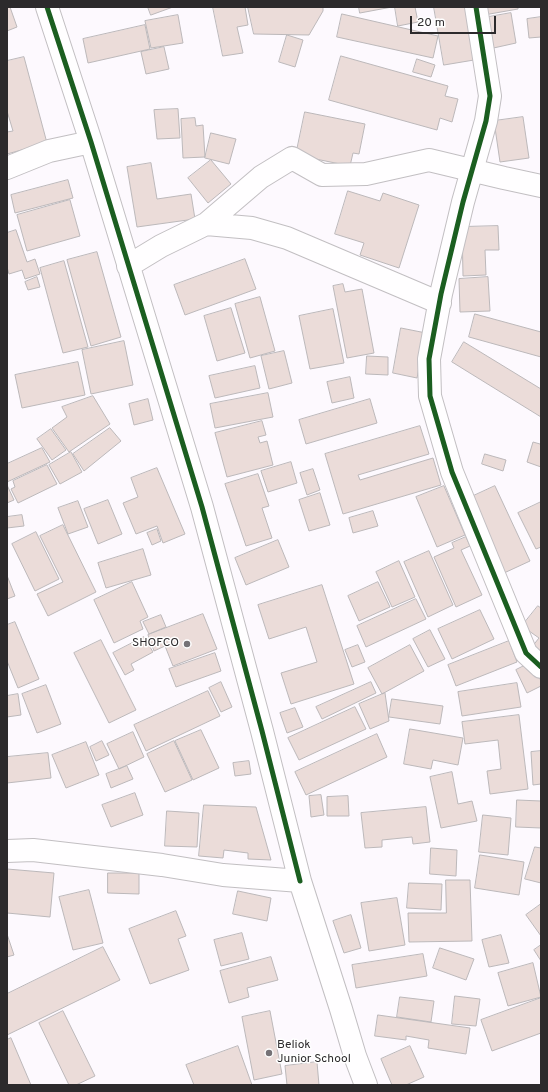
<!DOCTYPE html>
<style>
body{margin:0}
#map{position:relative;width:548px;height:1092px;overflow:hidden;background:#fdf9fe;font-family:Overpass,sans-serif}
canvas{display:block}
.frame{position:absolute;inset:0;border:8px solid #2c2a2c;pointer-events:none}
.scale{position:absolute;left:410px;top:16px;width:86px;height:18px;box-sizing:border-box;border:2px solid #2c2a2c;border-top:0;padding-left:5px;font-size:12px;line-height:14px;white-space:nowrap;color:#2c2a2c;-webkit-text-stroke:3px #fff;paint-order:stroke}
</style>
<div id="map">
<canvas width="548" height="1092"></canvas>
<div class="frame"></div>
<div class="scale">20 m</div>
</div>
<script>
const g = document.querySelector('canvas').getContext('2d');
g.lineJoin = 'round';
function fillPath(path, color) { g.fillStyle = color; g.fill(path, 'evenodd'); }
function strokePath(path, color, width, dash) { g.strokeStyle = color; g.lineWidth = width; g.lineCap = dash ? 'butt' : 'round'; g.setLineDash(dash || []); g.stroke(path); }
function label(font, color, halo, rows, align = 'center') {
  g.font = font + ' Overpass,sans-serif'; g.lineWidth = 3; g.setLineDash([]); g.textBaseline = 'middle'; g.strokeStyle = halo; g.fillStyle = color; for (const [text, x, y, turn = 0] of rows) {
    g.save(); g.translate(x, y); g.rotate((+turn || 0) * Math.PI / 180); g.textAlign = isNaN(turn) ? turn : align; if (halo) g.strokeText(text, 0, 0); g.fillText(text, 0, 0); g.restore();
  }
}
const building = new Path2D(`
 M7 7H10L17 27 7 31Z
 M148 7H173L151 15Z
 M213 7H245L248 25 237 27 243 53 223 56Z
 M248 7H323V11L309 35 254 34Z
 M359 7H392L360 13Z
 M395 7H415L418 22 398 26Z
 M434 7H465L474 60 444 65Z
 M482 7H518V9L484 15Z
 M511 13 516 43 489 49 483 18Z
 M342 14 438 36 433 58 337 37Z
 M178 15 183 43 151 48 145 21Z
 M541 17V37L529 38 527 19Z
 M145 25 150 49 88 63 83 39Z
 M287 35 303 40 295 67 279 62Z
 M164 47 169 69 146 74 141 52Z
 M341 56 448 86 445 96 458 99 452 122 440 118 437 130 329 100Z
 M24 57 47 143 7 154V132L13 131 7 111V61Z
 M417 59 435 65 431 77 413 72Z
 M178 109 180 138 157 139 154 110Z
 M305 112 365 124 359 154 353 153 350 166 296 155Z
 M523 117 529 158 500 162 494 121Z
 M195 118 196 126 203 125 205 157 183 158 181 119Z
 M211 133 236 139 229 164 205 158Z
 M211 160 231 184 208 203 188 178Z
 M151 163 157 199 191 194 195 219 137 227 127 167Z
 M68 180 73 198 15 213 11 195Z
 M348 191 380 201 383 193 419 205 399 268 360 255 364 243 335 234Z
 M70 200 80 236 27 251 17 215Z
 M498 226 499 250H485L486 275 463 276 462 227Z
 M16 230 27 262 35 259 40 274 25 279 22 270 9 274 7 267V233Z
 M97 252 121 337 91 346 67 260Z
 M245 259 256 289 185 315 174 285Z
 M64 261 88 347 63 353 40 268Z
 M37 277 40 287 28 290 25 282Z
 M488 277 490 311 460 312 459 279Z
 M343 284 345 292 362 289 374 353 347 358 333 286Z
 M260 297 275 351 250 358 235 304Z
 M231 308 245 353 217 361 204 316Z
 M333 309 344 363 310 369 299 316Z
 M475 314 541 332V357L469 337Z
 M401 328 426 333 417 378 393 373Z
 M124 341 133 385 91 394 82 350Z
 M464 342 541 389V417L452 362Z
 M284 351 292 383 269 389 261 356Z
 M367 356 388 357V375L366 374Z
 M78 362 85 395 22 408 15 375Z
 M255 366 260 388 215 398 209 376Z
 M350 377 354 398 332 403 327 382Z
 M268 393 273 417 215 428 210 404Z
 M93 396 110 424 69 452 52 428 67 417 62 407Z
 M148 399 153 420 134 425 129 404Z
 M370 399 377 423 306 444 299 420Z
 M262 421 266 435 258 437 260 443 267 441 273 465 227 477 215 433Z
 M420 426 429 454 358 475 360 480 433 458 441 485 343 514 325 454Z
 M110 428 121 441 84 471 73 454Z
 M51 429 66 450 52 460 37 439Z
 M541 440V467L527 462 533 442 540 444Z
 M42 448 50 462 7 482V464Z
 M71 452 82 472 60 484 49 465Z
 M485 454 506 460 503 471 482 464Z
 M291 462 297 483 268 492 261 471Z
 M47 465 57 484 18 503 11 489 15 487 13 481Z
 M157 468 185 534 163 543 157 526 136 534 123 503 138 497 131 478Z
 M313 469 320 490 307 495 300 473Z
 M258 474 269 506 262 508 272 538 246 546 225 484Z
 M7 485 14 500 7 503Z
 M444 486 465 535 437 547 416 497Z
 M495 486 530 561 504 573 469 498Z
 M320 493 330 525 309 531 299 500Z
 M108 500 122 534 98 544 84 509Z
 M78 501 88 527 68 534 58 508Z
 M541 502V547L536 549 518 513Z
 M373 511 378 526 353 533 349 518Z
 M22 515 24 526 7 528V517Z
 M63 525 96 592 48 616 37 594 63 582 40 536Z
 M157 529 161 541 152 545 147 533Z
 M36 532 59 579 35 591 12 544Z
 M466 537 470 546 461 550 482 595 456 607 434 557 454 548 452 543Z
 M278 540 289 567 246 585 235 558Z
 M143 549 151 575 106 588 98 563Z
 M429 551 453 605 428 617 404 562Z
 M399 561 415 597 392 607 376 572Z
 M8 578 15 596 7 599V579Z
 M132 582 148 617 140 621 143 629 114 643 94 600Z
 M378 582 390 607 359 621 348 596Z
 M322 585 354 684 291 704 281 673 317 662 306 627 269 639 258 605Z
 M416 599 426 619 366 647 357 626Z
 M538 606 541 608V657L531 648 539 638 522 626Z
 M480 610 494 639 452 659 438 629Z
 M203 614 217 649 173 666 165 646 154 651 148 635Z
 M161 615 166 627 149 634 143 622Z
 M15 622 39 679 18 688 7 661V625Z
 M430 630 445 659 428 667 413 639Z
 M144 637 153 652 131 664 134 670 125 675 113 653Z
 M101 640 136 710 109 723 74 653Z
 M509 641 517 662 456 686 448 665Z
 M358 645 365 662 352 667 345 650Z
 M410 645 424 671 382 694 368 668Z
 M215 653 221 671 176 687 169 669Z
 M532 662 541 681V686L527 693 516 670Z
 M221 682 232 707 221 712 209 688Z
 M371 682 376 693 322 719 316 707Z
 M517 683 521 707 462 716 458 692Z
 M46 685 61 724 37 733 22 694Z
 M208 691 220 716 146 751 134 725Z
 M385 693 389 721 370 729 359 704Z
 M18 694 21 715 7 717V696Z
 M392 699 443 706 440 724 389 717Z
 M355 707 366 729 299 760 288 738Z
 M295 708 303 727 287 733 280 713Z
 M519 715 528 789 490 794 487 771 501 769 498 740 465 744 462 722Z
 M410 729 463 738 458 765 433 760 431 769 404 764Z
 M201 730 219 768 193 780 175 741Z
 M133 732 144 757 119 769 107 744Z
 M377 734 387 757 306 795 295 772Z
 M102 741 109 755 96 761 90 747Z
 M174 741 192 780 165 792 147 754Z
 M86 742 99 775 66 788 52 755Z
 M541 751V784L533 785 531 752Z
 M48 753 51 778 7 783V757Z
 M249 761 251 774 235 776 233 763Z
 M127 766 133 779 111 788 106 774Z
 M452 772 458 804 472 801 477 821 441 828 430 777Z
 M135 793 143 815 111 827 102 805Z
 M321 795 324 815 311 817 309 796Z
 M348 796 349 816H327V797Z
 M517 800 541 801V828L516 827Z
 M204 805 256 807 271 860 248 859V853L224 850 223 858 199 856Z
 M426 807 430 842 413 844 412 837 382 840V847L365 848 361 813Z
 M167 811 199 813 197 847 165 846Z
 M483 815 511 818 508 855 479 852Z
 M535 847 541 848V883L525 879Z
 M431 848 457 850 456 876 430 874Z
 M480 855 524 862 519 895 475 888Z
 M7 869 54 873 50 917 7 913Z
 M108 873H139V894L108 893Z
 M446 880H470L472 941 409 942 408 913H446Z
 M409 883 442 884 441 910 407 908Z
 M89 890 103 943 73 950 59 897Z
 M238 891 271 898 267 921 233 914Z
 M397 898 405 945 369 951 361 903Z
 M541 904V936L526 915Z
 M176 911 186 936 178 939 189 970 150 984 129 929Z
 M351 915 361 948 344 953 333 921Z
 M242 933 249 959 221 966 214 940Z
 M7 934 14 955 7 957Z
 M501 935 509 963 489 967 482 940Z
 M541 945V961L534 950Z
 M103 947 120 980 7 1035V994Z
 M440 948 474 959 466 980 433 968Z
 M423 954 427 976 356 988 352 965Z
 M271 957 278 980 247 988 249 997 229 1003 220 971Z
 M533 963 541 997 508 1006 498 973Z
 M455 996 480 999 476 1026 452 1024Z
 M400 997 434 1001 431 1022 397 1017Z
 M541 998V1033L492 1051 481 1020Z
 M63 1011 95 1076 76 1085H69L39 1023Z
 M270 1011 282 1074 254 1080 242 1017Z
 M378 1015 470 1028 466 1054 428 1048 429 1040 406 1036V1040L375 1036Z
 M11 1038 31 1085H7V1040Z
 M238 1046 252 1085H194L186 1065Z
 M410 1046 424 1077 406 1085H392L381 1059Z
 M317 1062 319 1085H287L285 1066Z`);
fillPath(building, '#ebdcd9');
strokePath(building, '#bcb8ba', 1);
const street = new Path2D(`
 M47 7 91 142 202 507 262 731 300 881
 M476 7 490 96 486 121 463 202 441 294 429 359 430 396 452 472 526 653 541 667
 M7 168 49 151 91 142
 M206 224 261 177 292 158 322 175 366 174 429 160 504 178 541 186
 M128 266 161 246 206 224 252 228 287 238 440 303
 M7 851 33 850 162 865 223 875 300 881 341 1009 355 1056 366 1085`);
strokePath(street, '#c2bfc2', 24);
strokePath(street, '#fffeff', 22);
strokePath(new Path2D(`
 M47 7 91 142 202 507 262 731 300 881
 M476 7 490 96 486 121 463 202 441 294 429 359 430 396 452 472 526 653 541 667`), '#1b5e20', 5);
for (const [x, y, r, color] of [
 [187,644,4,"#757276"],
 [269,1053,4,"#757276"]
]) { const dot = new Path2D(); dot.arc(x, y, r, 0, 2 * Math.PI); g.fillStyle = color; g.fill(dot); strokePath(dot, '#fff', 1.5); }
label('12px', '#2c2a2c', '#fff', [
 ["SHOFCO",179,644],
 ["Beliok",277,1046,"left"],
 ["Junior School",277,1060,"left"]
], 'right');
</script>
